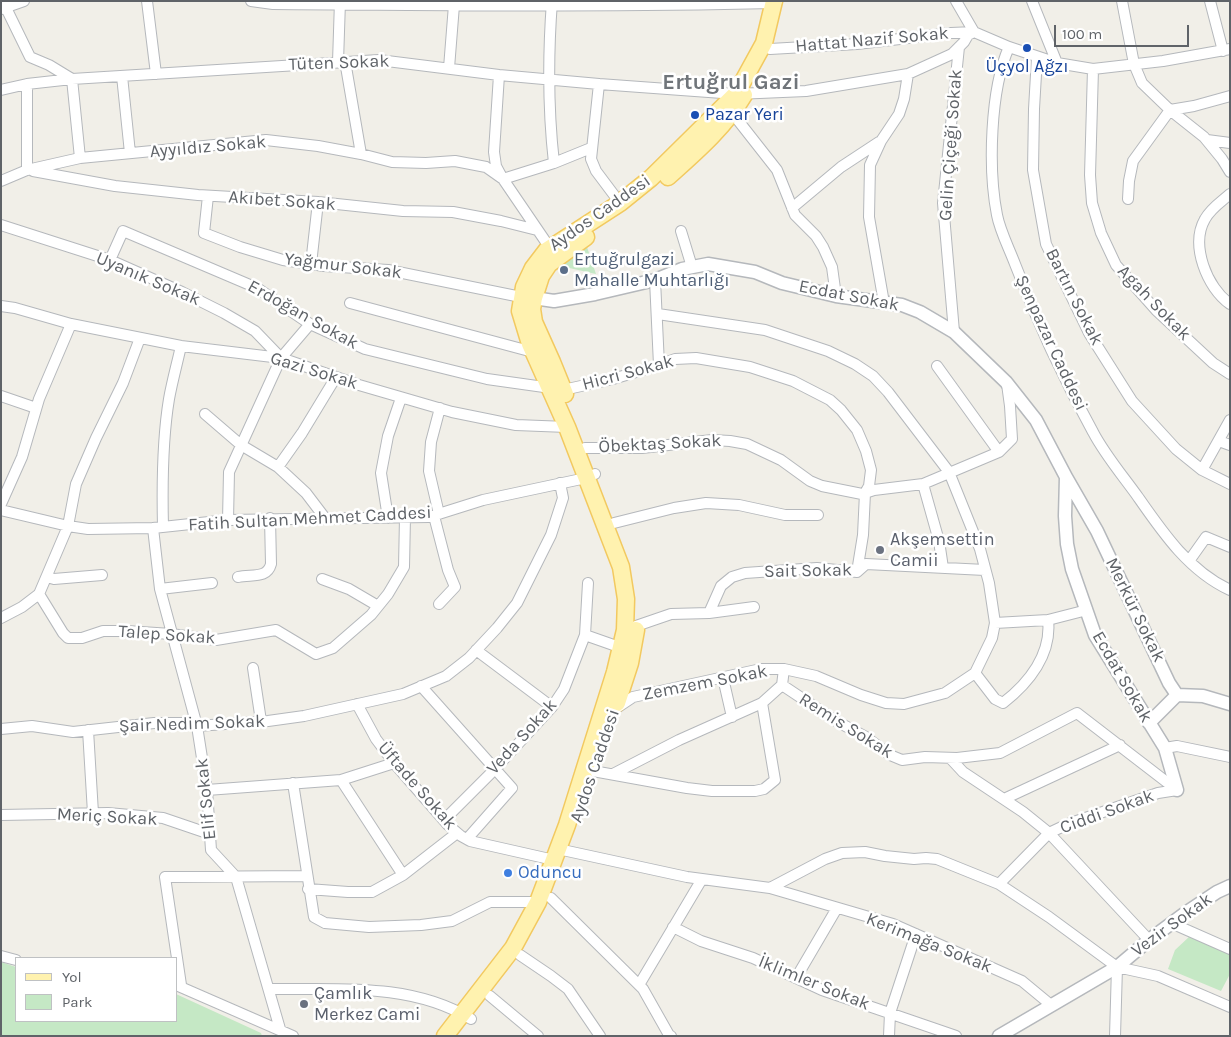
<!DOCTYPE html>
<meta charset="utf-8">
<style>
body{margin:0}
#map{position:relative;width:1231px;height:1037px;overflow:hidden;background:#f1efe8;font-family:Karla,sans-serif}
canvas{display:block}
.frame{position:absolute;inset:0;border:2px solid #5f6368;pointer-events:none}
.legend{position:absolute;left:15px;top:957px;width:162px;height:65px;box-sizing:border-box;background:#fff;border:1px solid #bfc1c3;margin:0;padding:6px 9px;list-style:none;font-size:15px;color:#5f6368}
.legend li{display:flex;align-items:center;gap:10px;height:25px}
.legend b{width:25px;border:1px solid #bfc1c3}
.scale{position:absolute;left:1054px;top:25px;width:135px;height:22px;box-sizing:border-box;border:2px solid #5f6368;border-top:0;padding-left:6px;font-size:15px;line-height:18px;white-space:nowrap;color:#5f6368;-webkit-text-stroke:4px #fff;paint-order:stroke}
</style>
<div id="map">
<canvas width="1231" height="1037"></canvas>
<div class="frame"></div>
<ul class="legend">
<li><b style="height:6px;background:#fff2af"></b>Yol</li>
<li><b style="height:14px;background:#c5e8c5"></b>Park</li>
</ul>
<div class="scale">100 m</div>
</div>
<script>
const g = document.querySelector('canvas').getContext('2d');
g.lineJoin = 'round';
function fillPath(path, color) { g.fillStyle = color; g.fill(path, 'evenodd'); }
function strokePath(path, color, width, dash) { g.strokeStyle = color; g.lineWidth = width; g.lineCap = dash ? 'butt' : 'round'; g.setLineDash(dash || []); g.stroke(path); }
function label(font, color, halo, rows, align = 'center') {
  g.font = font + ' Karla,sans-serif'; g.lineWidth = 5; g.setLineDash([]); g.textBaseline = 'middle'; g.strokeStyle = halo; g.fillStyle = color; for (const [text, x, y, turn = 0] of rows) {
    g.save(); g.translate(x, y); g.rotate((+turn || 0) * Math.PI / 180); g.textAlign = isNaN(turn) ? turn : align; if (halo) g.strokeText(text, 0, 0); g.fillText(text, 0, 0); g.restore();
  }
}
fillPath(new Path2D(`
 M585 241 596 274 556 265Z
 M1190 936 1230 953V974L1221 991 1168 969 1175 950Z
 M1 962 16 967V1021H176V994L261 1033 262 1036H1Z`), '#c5e8c5');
const minor = new Path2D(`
 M147 1 156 74
 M251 1 273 4C440 5 607 7 773 3L777 1
 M552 1C548 55 548 110 554 163L591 148
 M956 1 974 32
 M1032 1 1057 63
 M1122 1 1134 64 1142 83 1170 110 1204 137 1222 159 1230 172
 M1210 1 1223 51
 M1 4 8 12 30 57 49 65 72 79 80 158
 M1 9 24 1
 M1009 47C990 90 988 169 997 215 1000 231 1009 248 1015 264 1037 322 1063 378 1093 432 1105 455 1123 476 1138 497 1163 533 1189 571 1230 590
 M770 49 857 44 951 33 974 32 1009 47 1057 63 1093 69 1163 61 1230 49
 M1037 57 1034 109 1033 170 1046 244 1089 333 1132 401 1176 449 1202 470 1230 484
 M345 61 361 154
 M338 62 340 1
 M449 68 454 5
 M1093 69 1090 175 1092 203 1101 233 1116 265 1156 310 1213 363 1230 374
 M499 75 494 152 496 166 503 179 550 248
 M122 76 130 153
 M599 84 591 159 596 171 620 203
 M1 90 27 84 72 79 379 60 499 75 599 84 736 94 806 91 908 74 952 54 964 42 968 35 974 32
 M733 114 777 170 795 215 816 236 823 247 832 267 836 296
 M1207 140 1230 143
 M27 170V84
 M33 171 115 186 198 195 318 202 403 211 453 212 501 221 537 230
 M1 181 27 170 80 158 266 140 318 146 361 154 392 162 426 163 455 161 486 167 503 179 554 163
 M1230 194C1221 202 1211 208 1205 219 1190 245 1207 288 1230 304
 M208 196 204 233 240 247 283 260 324 266 388 270 521 297
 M1128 199 1129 181 1133 161 1170 110 1194 106 1230 96
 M792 208 841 167 879 142
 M1 225 110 260 182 292 224 313 255 331 281 358
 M681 231 692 267
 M110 260 123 231 257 288 310 324 365 349 487 379 551 388
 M311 264 318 202
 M655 280 659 365
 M350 303 533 352
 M884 303 869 217 870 165 881 141 899 114 904 99 908 74
 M1 306 15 308 71 324 181 346 281 358 359 385 452 412 516 425 567 427
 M954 332 943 203 959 47
 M937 366 999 452
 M563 390 613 379 659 365 675 359 696 358 750 367 793 381 830 400 841 410 857 430 866 451 871 470 869 486 865 493 863 535 857 572
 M1 396 36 408
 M205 414 241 445 278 467 306 493 325 518
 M1219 441 1230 445
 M585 448H642L712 440 730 441 747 444 781 460 810 481 822 486 862 494 874 490 923 484 999 452 1012 439 1010 406 1007 384
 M278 467 302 433 336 377
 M1202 470 1230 420
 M923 484 939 541 943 568
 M1 504 22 457 39 399 71 324
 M1 510 68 526 88 529 153 528 228 520 429 517 483 500 586 478 595 474
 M439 514 429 471 431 442 440 408
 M434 516 448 570 455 587 439 604
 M388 518 381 473 388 436 401 398
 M228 520 229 472 281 358 310 324
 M614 523 674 508 706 503 739 505 785 515H818
 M163 527C162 485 162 441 169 399 172 382 177 364 181 346
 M153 528 160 589 197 726 207 790 211 850 236 877 280 1029
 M1189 561 1206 537 1230 547
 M47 577 54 579 102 575
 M238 577C252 574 267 579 271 564L270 518
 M322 579 349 589 378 606
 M160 589 212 583
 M39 594 63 633 68 638H82L103 631H127L171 634 216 640 276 630 316 654 333 648 371 615 388 594 404 567 405 517
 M709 613 721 586 732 577 745 573 817 568 857 572 866 564 985 570
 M1 618 22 607 39 594 68 526 76 484 96 438 123 383 140 338
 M995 623 1048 620 1087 610
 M636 626 671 614 709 613 754 607
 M585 635 622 648
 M476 650 552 707
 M253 668 261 721
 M975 673 995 699 1003 703C1029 683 1052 654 1048 620
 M723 678 732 717
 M782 685 836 721 866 737 890 755 902 760 925 757 957 758 1000 753 1077 713 1177 790
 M421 686 512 788 467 839
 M357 704 376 739 394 763 448 825 461 836 470 841 554 860
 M615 709 633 697 761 669H784L816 676 861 695 886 703 904 704 945 693 975 673 992 638 995 623 989 583 980 549 949 472 888 392 873 376 855 364 828 351 765 330 658 314
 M1 729 32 726 73 732 154 723H186L197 726 268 721 304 716 403 694 446 676 469 658 497 628 517 603 551 535 563 498 560 483
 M88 730 93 813
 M1165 748 1177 746 1230 757
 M950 758 963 772 1023 812 1049 833 1149 940
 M593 771 687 788 712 791H755L764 789 775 780 762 703 782 685 784 669
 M613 774 679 740 762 703
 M341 780 403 875
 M293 783 314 917 325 923 369 927 421 925 452 921 490 902H538
 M207 790 341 780 394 763
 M1004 799 1120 745
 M1 815 108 813 163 818 210 834
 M444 820 494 770 552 707 564 689 585 635 588 583
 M558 849 687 877 770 888 825 859 842 853 865 852 885 856 914 859 926 858 937 859 999 884 1049 917 1117 967 1158 976 1230 1007
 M999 884 1049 833 1068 824 1158 793 1177 790
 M770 888 893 924 1022 981 1051 1005
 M308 889 348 892H372L403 875 457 833
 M551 898 643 989 669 1035 671 1036
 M1171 923 1230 949
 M673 927 701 941 753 958 822 990 956 1036
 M520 955 551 976 568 989 600 1036
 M1 956 16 960
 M796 978 837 908
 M176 985 293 1036
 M181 985 165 877 307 876
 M639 985 702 879
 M269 989C336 990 411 982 471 1019
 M490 996 538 1036
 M889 1036 890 1013 916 934
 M1115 1036 1117 967`);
const tertiary = new Path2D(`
 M527 297 554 301 595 294 655 280 682 269 708 264 755 272 782 283 836 296 902 305 920 312 954 332 1006 382 1036 420 1066 477 1065 516 1067 544 1072 569 1095 635 1165 748 1177 790
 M1066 477 1097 531 1169 683 1177 695 1203 696 1230 704
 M1149 723 1177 695
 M999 1036 1117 967 1149 940 1184 914 1217 892 1230 886`);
const primary = new Path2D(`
 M668 177C696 152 725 127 744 95
 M565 394 552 362 534 322 532 309 534 298 541 276 549 264 586 237
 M617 703 630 663 636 630
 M445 1036 513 948 538 902 567 825 615 672 625 630 626 599 621 567 567 427 530 344 520 311 524 287 533 268 546 251 620 203 651 178 736 94 764 43 774 1`);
strokePath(minor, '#b5b8bc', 12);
strokePath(tertiary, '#b5b8bc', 15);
strokePath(primary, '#f2c960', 19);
strokePath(minor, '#fff', 10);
strokePath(tertiary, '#fff', 12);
strokePath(primary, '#fff2af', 16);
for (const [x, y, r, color] of [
 [1027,48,5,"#1a4fb4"],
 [695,115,5,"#1a4fb4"],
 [564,270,5,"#5c6f8a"],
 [880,550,5,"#6b7280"],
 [508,873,5,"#3f7fe0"],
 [304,1004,5,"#6b7280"]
]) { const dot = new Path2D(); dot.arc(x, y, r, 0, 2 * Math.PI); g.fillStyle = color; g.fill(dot); strokePath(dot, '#fff', 2); }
label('18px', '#5f6368', '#fff', [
 ["Hattat Nazif Sokak",872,40,-5],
 ["Tüten Sokak",339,63,-2],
 ["Gelin Çiçeği Sokak",951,145,-86],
 ["Ayyıldız Sokak",208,147,-5],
 ["Akıbet Sokak",282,201,4],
 ["Aydos Caddesi",600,213,-35],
 ["Yağmur Sokak",343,266,7],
 ["Uyanık Sokak",148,279,23],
 ["Ecdat Sokak",849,296,11],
 ["Bartın Sokak",1074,297,63],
 ["Agah Sokak",1154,303,46],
 ["Erdoğan Sokak",303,315,29],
 ["Şenpazar Caddesi",1051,343,65],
 ["Gazi Sokak",314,371,17],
 ["Hicri Sokak",628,373,-15],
 ["Öbektaş Sokak",660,444,-3],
 ["Fatih Sultan Mehmet Caddesi",310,519,-3],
 ["Sait Sokak",808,571,-1],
 ["Merkür Sokak",1135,610,64],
 ["Talep Sokak",167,635,4],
 ["Ecdat Sokak",1122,677,60],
 ["Zemzem Sokak",705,683,-11],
 ["Şair Nedim Sokak",192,724,-2],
 ["Remis Sokak",846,726,32],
 ["Veda Sokak",522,737,-48],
 ["Aydos Caddesi",595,766,-71],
 ["Üftade Sokak",417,786,49],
 ["Elif Sokak",206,799,-96],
 ["Ciddi Sokak",1107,812,-20],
 ["Meriç Sokak",107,817,3],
 ["Vezir Sokak",1172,925,-36],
 ["Kerimağa Sokak",929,943,22],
 ["İklimler Sokak",814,983,22]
]);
label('18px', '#164399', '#fff', [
 ["Üçyol Ağzı",1027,67],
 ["Pazar Yeri",705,115,"left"]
]);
label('18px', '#4e5e75', '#fff', [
 ["Ertuğrulgazi",574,260],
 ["Mahalle Muhtarlığı",574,281]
], 'left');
label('18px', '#5b616d', '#fff', [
 ["Akşemsettin",890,540],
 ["Camii",890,561],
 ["Çamlık",314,994],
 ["Merkez Cami",314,1015]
], 'left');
label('18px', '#366cbe', '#fff', [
 ["Oduncu",518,873]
], 'left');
label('bold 22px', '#70757a', '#fff', [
 ["Ertuğrul Gazi",731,83]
]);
</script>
